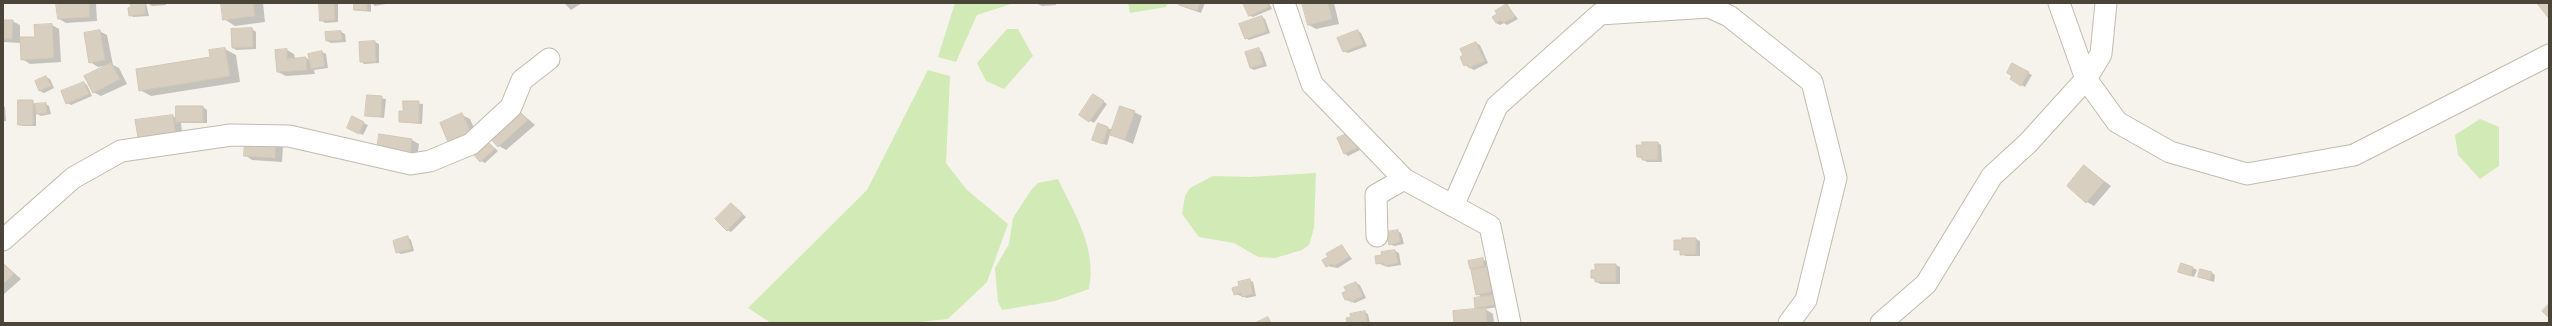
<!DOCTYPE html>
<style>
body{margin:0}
#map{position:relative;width:2552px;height:326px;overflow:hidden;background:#f6f3ec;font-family:"Roboto Condensed",sans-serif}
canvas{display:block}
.frame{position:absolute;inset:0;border:4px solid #4b4439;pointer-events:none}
</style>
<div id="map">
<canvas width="2552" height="326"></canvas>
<div class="frame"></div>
</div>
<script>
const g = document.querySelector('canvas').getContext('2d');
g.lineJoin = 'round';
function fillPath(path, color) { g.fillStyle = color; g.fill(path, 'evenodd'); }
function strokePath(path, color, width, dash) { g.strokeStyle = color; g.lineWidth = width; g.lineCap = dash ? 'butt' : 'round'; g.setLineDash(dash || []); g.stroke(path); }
fillPath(new Path2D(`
 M955 3 1011 4 977 15 956 62 938 57Z
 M1128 3H1168L1166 7 1130 13Z
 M1007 29H1018L1033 56 1004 89 986 81 977 63Z
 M928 70 950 76 946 163 967 190 1008 224 987 282 948 319 912 323H771L748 308 867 190Z
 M2480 119 2499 127V166L2480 179 2458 155 2455 135Z
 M1316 173 1314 228 1309 245 1302 250 1275 258 1258 257 1234 243 1199 237 1182 214 1185 196 1190 188 1213 176 1249 177Z
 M1058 179C1075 215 1097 248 1089 289L1055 301 1002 310 998 302 995 268 1009 244 1013 218 1032 189 1038 183Z`), '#d2eab5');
fillPath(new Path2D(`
 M57 3H96L97 21 66 23 59 19Z
 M132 3H146L149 16 133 17 130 15Z
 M147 3H166V5L152 6Z
 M222 3H263L265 22 235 26 224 19Z
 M320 3 338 4V22L325 23 321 20Z
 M355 3H385L386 4 375 6 371 3V12L355 9Z
 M564 3H582L571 10Z
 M1036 3H1056V5L1042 6Z
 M1181 3H1205L1201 13 1184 7Z
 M1244 3H1269L1272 9 1253 17 1249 15Z
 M1303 3H1334L1339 24 1316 29 1309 25Z
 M1507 5 1518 19 1507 25 1504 23 1500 25 1496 23 1498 14Z
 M1262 17 1265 19 1270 33 1249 40 1246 38Z
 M3 21H12L20 25V38L36 37 52 25 59 29 61 62 30 64 22 59 21 43 3 42Z
 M252 29 256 32V49L236 50 232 47Z
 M99 31 107 35 113 65 119 68 127 84 101 96 93 92 108 65 98 67 90 62Z
 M1358 31 1361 33 1367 46 1348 53 1344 51Z
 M341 32 345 34 346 42 331 43 327 41Z
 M375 42 379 44V63L364 64 361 61Z
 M1476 43 1480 45 1488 63 1474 70 1465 65Z
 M225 49 236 55 240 82 151 96 140 90 212 58 210 51Z
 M1258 49 1262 52 1267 66 1254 70 1250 68Z
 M287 50 294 54 295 59 306 58 310 60 322 52 326 54 328 68 314 70 315 74 286 76 278 72Z
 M2012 65 2032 75 2025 87 2011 79Z
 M46 77 50 79 54 88 44 93 40 91 36 81Z
 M84 83 87 85 92 96 71 105 67 103Z
 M368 96 386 99 384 118 366 115Z
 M1097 97 1107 104 1094 123 1080 115Z
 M32 101 36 105 46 104 49 106 51 114 41 116 36 113V126H23L19 124Z
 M404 102 423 104 422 124 400 122 404 112Z
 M3 106 5 107 6 121H3Z
 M177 107H203L207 110V123H181L183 141 147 146 173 116 177 119Z
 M520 112 535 125 506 150 499 146Z
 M1134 112 1142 116 1133 144 1110 134 1107 145 1097 142 1099 125 1113 130Z
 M462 115 470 119 478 137 456 146 449 142Z
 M353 118 368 125 363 135 352 130Z
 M1355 135 1360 150 1348 156 1344 153Z
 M412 140 419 144 417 159 386 155Z
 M276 141 283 146 282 162 252 160 245 155Z
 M488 142 498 151 485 163 481 161Z
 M1658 143 1661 145 1662 162H1647L1638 156Z
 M2084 166 2111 186 2094 206 2087 202Z
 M731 204 746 217 731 232 727 230Z
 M1397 231 1401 233 1404 244 1394 246 1390 244Z
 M407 237 411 240 414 251 401 254 397 252Z
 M1696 239 1700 241V256H1685L1681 251 1675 249Z
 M1342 246 1352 259 1338 268 1327 266Z
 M1395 251 1399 253 1401 265 1388 267 1377 263Z
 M1482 259 1486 261V268L1490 270 1495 294 1491 295 1497 298 1498 307 1485 309 1493 314 1494 323H1455L1480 310 1476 308 1482 297 1477 294 1475 271 1471 268Z
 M3 263 21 279 3 295Z
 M1596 265H1616L1620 267V284H1600L1596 281 1592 277 1596 271Z
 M2193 268 2197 270 2194 277 2179 272Z
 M2212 273 2215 275 2214 282 2199 277Z
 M1249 280 1253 282 1256 296 1247 298 1235 294 1241 286Z
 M1356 283 1360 285 1366 298 1355 303 1346 300 1347 291Z
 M1364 312 1368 314 1370 323H1348Z`), '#0003');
const building = new Path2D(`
 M56 3H89L90 17 58 19Z
 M130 3H145V14L129 16 128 8 131 7Z
 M221 3H253L255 16 223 20Z
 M319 3H334L335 20 320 21Z
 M354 3H367V11L354 10Z
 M1180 3H1200L1197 11 1179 5Z
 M1243 3H1267L1269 7 1249 16Z
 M1302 3H1328L1332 19 1308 25Z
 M2537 3H2549V18Z
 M1507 4 1515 17 1503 23 1501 20 1496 23 1492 17 1497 14 1495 11Z
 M1262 16 1267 31 1245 39 1239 24Z
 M3 20H13L12 39H3Z
 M52 24 54 58 21 60 20 37H35L34 25Z
 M252 28 253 47 232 48 231 29Z
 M100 30 105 60 89 63 84 33Z
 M1358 30 1363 44 1343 52 1337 38Z
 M341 31 342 40 326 41 325 32Z
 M375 41 376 62H360L359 42Z
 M1476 42 1485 61 1469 68 1467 64 1464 66 1460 57 1463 55 1460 49Z
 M225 48 230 76 139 91 136 69 210 57 209 50Z
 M1259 48 1263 64 1250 68 1245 52Z
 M287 49V59L306 57 307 70 277 72 275 50Z
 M322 51 325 66 311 69 308 54Z
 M111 63 120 79 93 93 84 76Z
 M2012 63 2029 72 2021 86 2010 79 2012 76 2007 73Z
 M46 76 51 86 39 91 35 81Z
 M84 82 89 94 66 104 61 91Z
 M1093 94 1104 101 1089 122 1079 115Z
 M367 95 382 96 381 117 365 116Z
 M18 100H33V125H18Z
 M403 101H419V123L399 122V111H403Z
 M46 103 47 113 36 114 35 104Z
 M176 106H203V122H176Z
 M1120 106 1135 111 1125 140 1110 135Z
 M519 111 528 120 498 147 490 138Z
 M462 113 471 132 448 142 440 123Z
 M173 115 176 137 139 143 135 120Z
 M352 116 364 122 359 134 347 128Z
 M1098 123 1108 127 1103 144 1092 140Z
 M1351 132 1357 148 1344 154 1337 138Z
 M379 134 412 139 410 155 377 151Z
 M245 138 276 140 275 158 244 156Z
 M487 141 495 149 480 162 473 154Z
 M1642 142H1658V160H1642V157H1637L1636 145H1642Z
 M2084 165 2104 182 2086 203 2067 186Z
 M731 203 743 214 727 231 715 219Z
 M1398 230 1400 242 1389 245 1386 232Z
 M408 236 411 249 396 253 393 241Z
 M1682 238H1696V254L1680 255V250H1674V240H1682Z
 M1342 245 1349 257 1334 266 1332 264 1326 267 1322 260 1328 257 1326 254Z
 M1395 250 1398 263 1384 266 1383 263 1376 264 1375 256 1382 255 1381 252Z
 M1483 258 1484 266 1470 269 1468 261Z
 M3 263 14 274 3 284Z
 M2181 263 2193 267 2191 276 2178 272Z
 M1595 264H1616V282H1595V278H1591V270H1595Z
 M1487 267 1491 292 1476 295 1471 270Z
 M2200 269 2212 272 2210 280 2198 277Z
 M1250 279 1253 294 1242 297 1241 293 1234 295 1232 288 1239 286 1238 282Z
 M1356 282 1363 296 1351 302 1349 299 1345 300 1342 293 1346 291 1344 287Z
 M1493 295 1495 305 1475 308 1474 298Z
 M2549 304V318L2542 311Z
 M1486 308 1487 323H1454L1453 311Z
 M1365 311 1367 323H1347L1346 318 1351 317 1350 314Z
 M1268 317 1271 323H1255Z`);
fillPath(building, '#d8cfc1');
strokePath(building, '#d3c7b4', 1);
const minor = new Path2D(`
 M1284 3 1312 84 1404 179 1490 226 1510 323
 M2059 3 2086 79 2117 122 2170 152 2247 174 2354 155 2549 55
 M1453 206 1497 106 1600 14 1709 7 1729 16 1812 82 1836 178 1806 300 1789 323
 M1377 236 1376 195 1404 179
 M3 240 73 178 121 151 231 135 289 136 411 164 430 161 471 144 511 107 522 80 549 59
 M1881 323 1926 284 1992 176 2028 143 2086 79 2101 54 2106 3`);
strokePath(minor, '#c2bbae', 23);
strokePath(minor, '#fff', 21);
</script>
